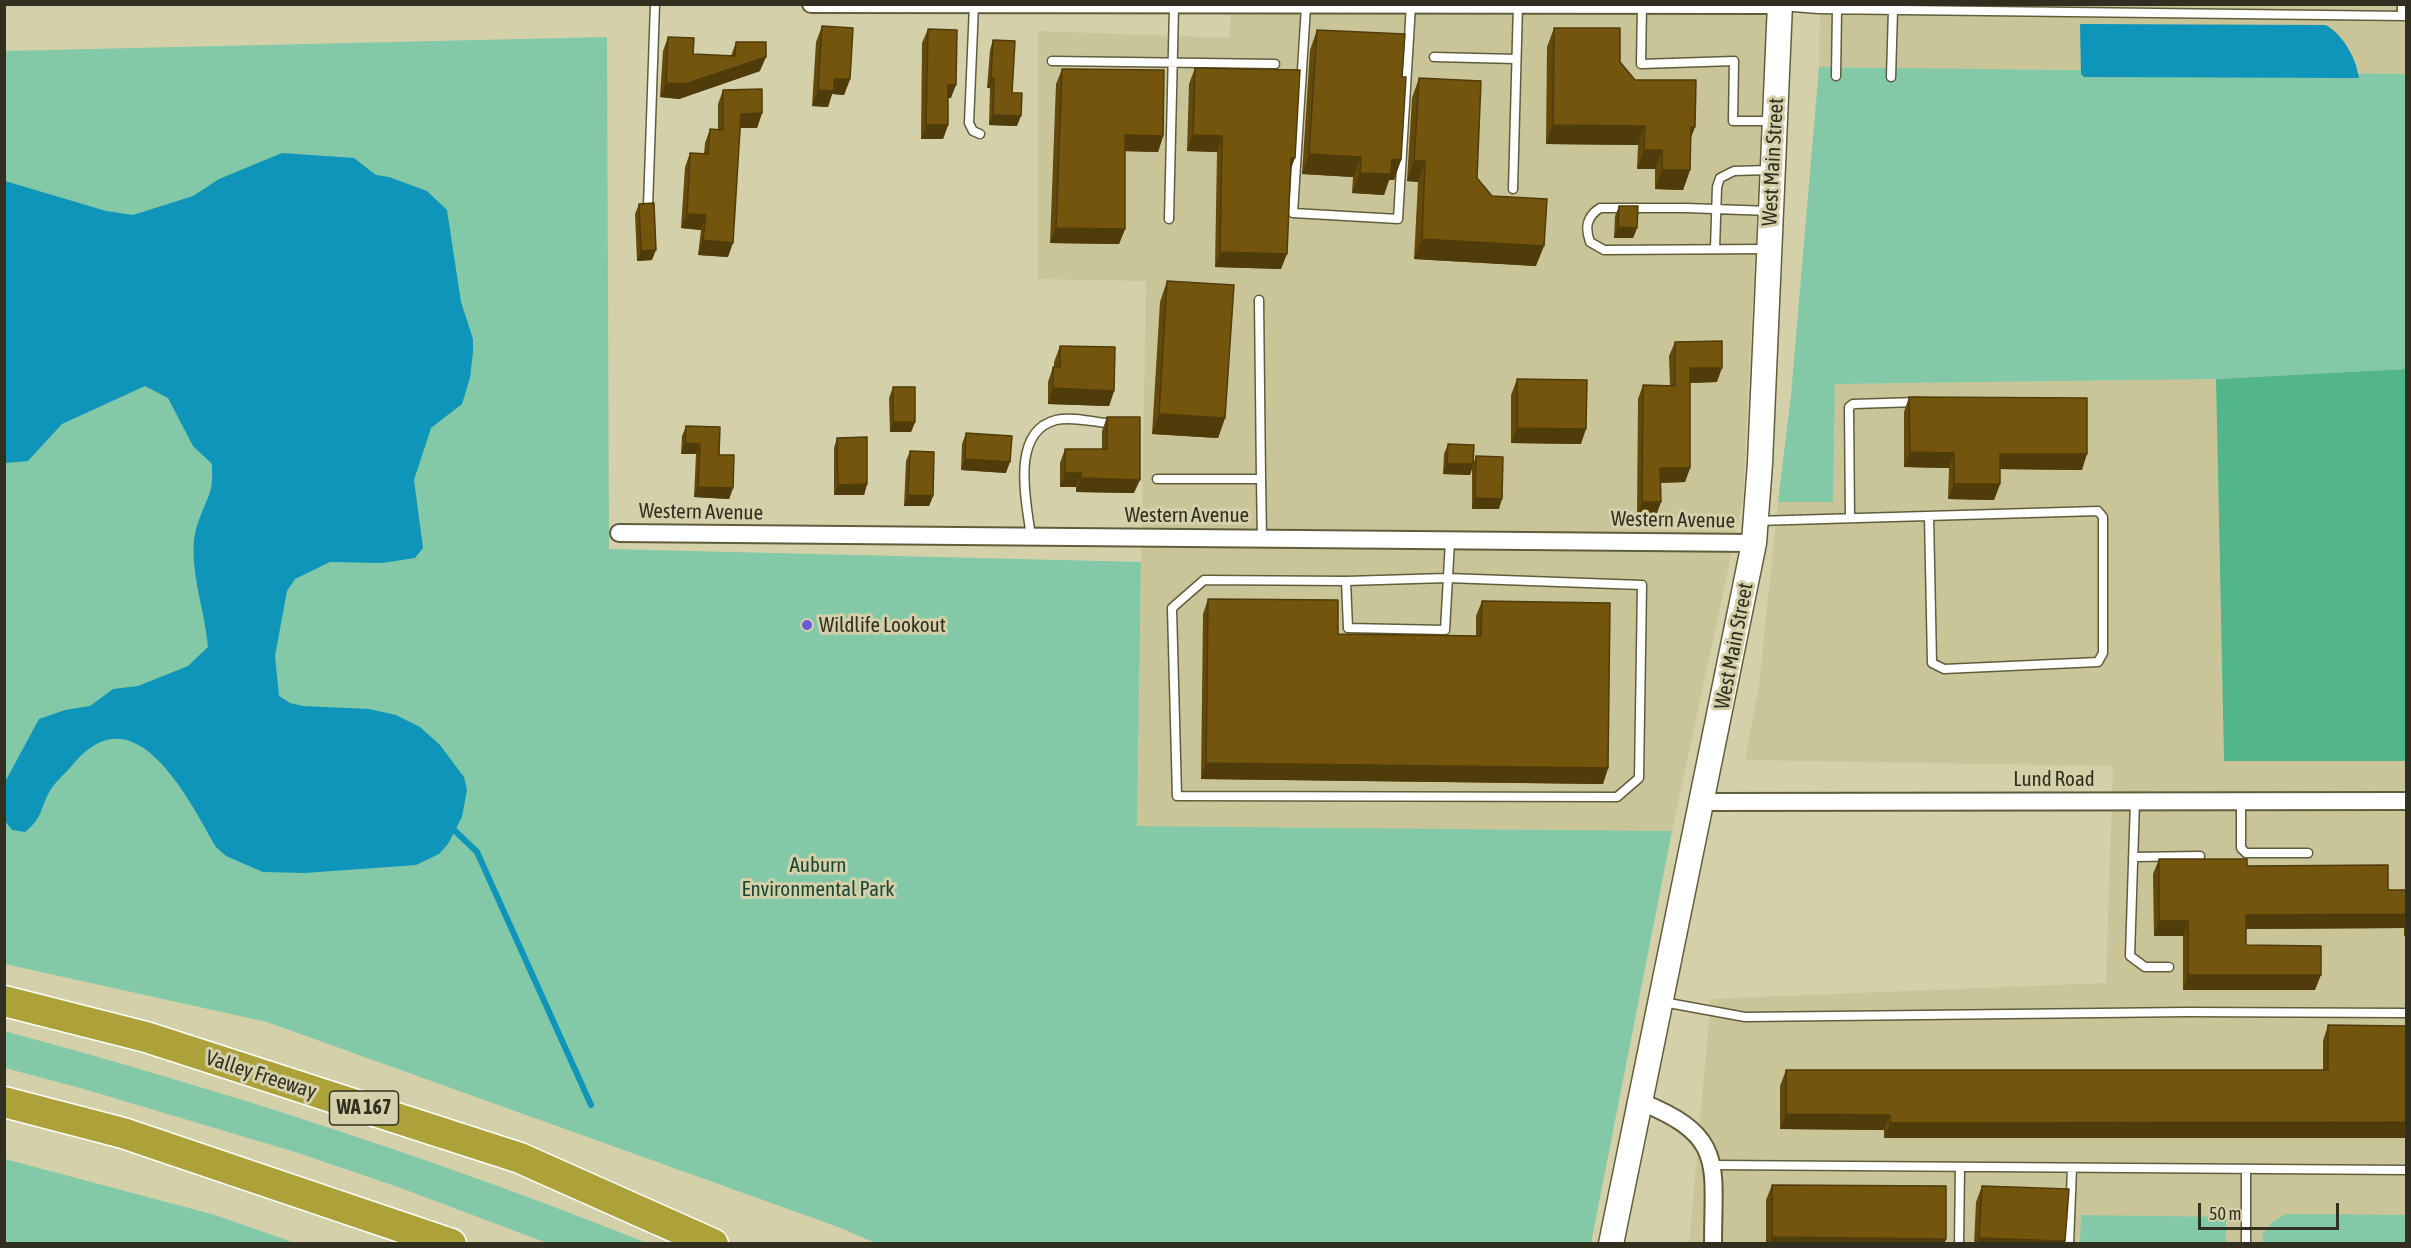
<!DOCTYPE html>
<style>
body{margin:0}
#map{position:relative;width:2411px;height:1248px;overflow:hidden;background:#d3d0aa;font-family:"Asap Condensed",sans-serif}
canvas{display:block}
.frame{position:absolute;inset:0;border:6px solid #312f20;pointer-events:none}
.scale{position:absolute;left:2198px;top:1203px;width:141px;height:27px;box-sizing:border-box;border:3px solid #312f20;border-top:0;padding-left:8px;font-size:18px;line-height:21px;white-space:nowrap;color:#312f20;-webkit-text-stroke:4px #d3d0aa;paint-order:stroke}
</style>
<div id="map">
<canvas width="2411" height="1248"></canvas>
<div class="frame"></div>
<div class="scale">50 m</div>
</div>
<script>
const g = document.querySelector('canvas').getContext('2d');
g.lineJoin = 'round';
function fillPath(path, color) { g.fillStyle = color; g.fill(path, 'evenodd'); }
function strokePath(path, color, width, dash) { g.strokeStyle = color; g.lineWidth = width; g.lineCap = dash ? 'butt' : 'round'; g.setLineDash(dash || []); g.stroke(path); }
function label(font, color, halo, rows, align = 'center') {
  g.font = font + ' "Asap Condensed",sans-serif'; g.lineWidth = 6; g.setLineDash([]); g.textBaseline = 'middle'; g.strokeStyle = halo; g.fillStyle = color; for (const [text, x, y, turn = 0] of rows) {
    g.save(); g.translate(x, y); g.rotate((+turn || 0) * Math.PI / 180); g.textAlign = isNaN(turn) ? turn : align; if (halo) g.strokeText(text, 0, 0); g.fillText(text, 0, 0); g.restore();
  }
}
fillPath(new Path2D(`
 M1231 4 1767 5 1743 500 1672 831 1137 826 1146 281 1038 279V31L1230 38Z
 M1820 5H2406V74L1819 67Z
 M2216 379 2224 761H2406V1243L1689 1244 1711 999 2106 983 2113 766 1745 760 1759 686 1778 502H1833L1835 384Z`), '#cac598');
fillPath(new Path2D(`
 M607 37 609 549 1141 562 1137 826 1672 831 1591 1243H875L841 1228 267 1022 5 964V51Z
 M1819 67 2406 74V369L2216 379 1835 384 1833 502H1778L1791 395Z
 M4 1031C223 1090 437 1159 647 1243H547L398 1187 295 1152 84 1089 5 1068Z
 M5 1159 215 1215 295 1243H5Z
 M2286 1214 2406 1215V1243H2263L2262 1235 2272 1222Z
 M2081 1215 2226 1217V1243H2080Z`), '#83c9a7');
fillPath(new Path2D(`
 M2406 369V761H2224L2216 379Z`), '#52b58b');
fillPath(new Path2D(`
 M2080 24 2326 25C2344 36 2356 58 2359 78L2084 77 2081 74Z
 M282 153 354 158 376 175 389 177 427 191 447 210 461 302 473 339V352L470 378 462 404 431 428 414 480 423 548 415 558 382 563 330 562 295 579 287 591 275 656 279 696 290 703 303 706 369 709 396 715 420 727 440 745 464 777 467 790 462 817 448 844 439 854 416 865 305 873 263 872 226 856 216 847C189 800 136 691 75 762 68 771 57 780 51 789 40 807 44 817 25 832L12 830 5 821V782L39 719 65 710 90 706 113 689 138 686 188 666 208 647C205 611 191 577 194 540 196 522 204 509 210 492 213 484 212 473 212 464L193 446 168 398 145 386 62 424 28 461 5 463V181L106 211 133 215 193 196 219 179Z`), '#0f95b9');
strokePath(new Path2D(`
 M451 827 477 852 591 1105`), '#0f95b9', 6);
const lane = new Path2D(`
 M2402 4V16
 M974 5 969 123 973 131 980 134
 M1642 5 1641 64 1734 61 1733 121H1774
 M1306 6 1293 213 1398 219 1411 5
 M1781 6 1818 9 2406 16
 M1434 57 1516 59
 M1052 61 1275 64
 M1836 76 1837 10
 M1891 77 1893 10
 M1513 189 1518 4
 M648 207 655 4
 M1169 219 1174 7
 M1715 249 1717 187 1720 178 1734 171 1769 170
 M1766 249 1604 250 1590 242C1585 228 1586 217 1600 208H1686L1770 211
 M1259 300 1261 479
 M1157 479H1261L1262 539
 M1850 518 1849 407 1853 404 1918 402
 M1756 521 2098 511 2103 517V653L2098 662 1944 669 1932 663 1929 516
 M1031 537C1027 504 1009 432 1056 420 1073 416 1098 423 1116 424
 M1346 581 1447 578 1642 585 1639 778 1617 797 1177 796 1172 608 1204 580 1346 581 1348 628 1445 630 1450 541
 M2135 801 2130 956 2145 967H2169
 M2241 801V848L2246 853H2308
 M2133 857 2200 856
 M1663 1002 1745 1017 2187 1012 2406 1013
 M1714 1165 2406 1170
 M2246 1169V1244
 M1959 1244 1960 1167
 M2069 1244 2072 1168`);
const street = new Path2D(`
 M811 4 1780 5
 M619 533 1754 543
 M1702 802 2406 801
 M1641 1102C1726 1136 1713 1164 1713 1244`);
const secondary = new Path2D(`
 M1611 1244 1754 543 1760 463 1780 4`);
const highway = new Path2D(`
 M4 1001 146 1037 520 1158 713 1244
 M4 1102 123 1133 451 1244`);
strokePath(lane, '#615d3b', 11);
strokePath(street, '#615d3b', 20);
strokePath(secondary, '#615d3b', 27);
strokePath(highway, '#fff', 33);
strokePath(lane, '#fff', 8);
strokePath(street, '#fff', 16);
strokePath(secondary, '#fff', 24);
strokePath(highway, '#ada23a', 30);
fillPath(new Path2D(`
 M822 26 850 79 844 95 832 94 828 107 812 106 816 42Z
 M1554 28 1690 139V170L1683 190 1655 189V169H1637L1638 145 1546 144 1547 47Z
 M928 29 951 98H948V125L943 139H921L922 43Z
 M1317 30 1402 77 1401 160 1394 180H1389L1384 195 1352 193 1353 177 1302 174 1310 50Z
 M668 37 693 54 731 56 736 42 760 71 679 99 660 97 663 51Z
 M993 40 1012 93 1017 126 989 125 990 88H987L990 50Z
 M1195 68 1290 171 1281 269 1215 267 1217 152 1187 151 1189 84Z
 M1062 69 1163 136 1158 152 1125 151V229L1119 244 1050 243 1056 84Z
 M1419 78 1477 178 1536 266 1414 259 1418 182 1407 181 1412 98Z
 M723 90 762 113 757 128H740L728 257 698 255 701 230 681 228 685 167 690 153 704 154 705 143 710 129 718 130V104Z
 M639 204 652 260 637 261 635 214Z
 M1619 206 1637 228 1633 238H1614L1615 216Z
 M1167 281 1225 418 1218 438 1152 434 1160 302Z
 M1675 342 1717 382 1690 383V468L1685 482 1661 483 1656 516H1637L1638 399 1643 385 1670 386 1669 356Z
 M1060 346 1114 391 1109 406 1048 404V382L1053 367H1054V362Z
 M1517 379 1581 444 1511 443V395Z
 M893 387 915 422 911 432H890L889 398Z
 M1909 397 2082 470 2000 469V484L1994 500 1948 499 1949 468 1904 467V412Z
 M1107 417 1134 493 1076 492V487H1060V463L1065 449H1102V431Z
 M686 426 719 455 733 488 729 499 694 497 696 454H681L682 436Z
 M966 433 1006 473 961 470 962 444Z
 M837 438 867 484 864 495H834V448Z
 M1448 444 1474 462 1476 456 1499 509H1472V469L1470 475 1443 474 1444 454Z
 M910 451 933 496 929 506H904L906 461Z
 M1208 599 1338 634 1476 636V616L1482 601 1608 768 1603 784 1201 779 1203 614Z
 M2159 859 2247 866 2388 890H2406V936H2404V928L2246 929V945L2315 990H2183V936H2154L2153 874Z
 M2328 1025 2406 1026V1138H1884V1130L1780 1129V1086L1786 1070H2323V1041Z
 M1772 1185 1946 1239 1944 1244H1766V1200Z
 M1982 1186 2064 1244H1974L1976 1202Z`), '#63490c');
fillPath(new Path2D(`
 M766 57 760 71 679 99 660 97 666 83Z
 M991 78H994L990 88H987Z
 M834 79H850L844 95 832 94 828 107 812 106 818 90Z
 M948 85H956L951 98H943Z
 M762 113 757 128H736L741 114Z
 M993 115 1021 116 1017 126 989 125Z
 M926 125H948L943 139H921Z
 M1553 125 1645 126 1638 145 1546 144Z
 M1691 127H1695L1688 146Z
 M1125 135 1163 136 1158 152 1120 151Z
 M1193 135 1222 136 1217 152 1187 151Z
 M1644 150H1662L1655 169H1637Z
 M1309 154 1361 157 1353 177 1302 174Z
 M1291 158H1295L1289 174Z
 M1392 159 1401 160 1394 180H1389L1384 195 1352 193 1360 173Z
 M1414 161H1425L1418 182 1407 181Z
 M1662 170H1690L1683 190 1655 189Z
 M687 214 706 215 701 230 681 228Z
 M1618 227 1637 228 1633 238H1614Z
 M1056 228 1125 229 1119 244 1050 243Z
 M1422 239 1544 246 1536 266 1414 259Z
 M703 240 733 243 728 257 698 255Z
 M656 250 652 260 637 261 641 251Z
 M1220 252 1287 254 1281 269 1215 267Z
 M1690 368H1722L1717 382 1685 383Z
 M1053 388 1114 391 1109 406 1048 404Z
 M1159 414 1225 418 1218 438 1152 434Z
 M893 422H915L911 432H890Z
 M1517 428 1586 429 1581 444 1511 443Z
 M685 443 700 444 696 454H681Z
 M1910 452 1954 453 1949 468 1904 467Z
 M2000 454H2087L2082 470 1994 469Z
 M965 459 1010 462 1006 473 961 470Z
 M1447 464H1473L1470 475 1443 474Z
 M1660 468H1690L1685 482 1655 483Z
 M1065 473H1081L1076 487H1060Z
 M1081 478 1140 480 1134 493 1076 492Z
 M867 484 864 495H834L838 485Z
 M1954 484H2000L1994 500 1948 499Z
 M698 487 733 488 729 499 694 497Z
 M908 495 933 496 929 506H904Z
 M1475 498 1502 499 1499 509H1472Z
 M1642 502H1661L1656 516H1637Z
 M1206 763 1608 768 1603 784 1201 779Z
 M2406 914V921L2404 928 2241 929 2246 915Z
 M2159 921H2188L2183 936H2154Z
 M2188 975H2321L2315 990H2183Z
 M1786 1114 1890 1115 1884 1130 1780 1129Z
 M2406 1122V1138H1884L1890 1123Z
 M1772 1237 1946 1239 1944 1244H1770Z
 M1979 1238 2065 1241 2064 1244H1977Z`), '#503c0a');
const building = new Path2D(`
 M822 26 853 28 850 79H834V91L818 90Z
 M1554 28H1620V62L1635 80H1696L1695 127H1691L1690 170H1662V150H1644L1645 126 1553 125Z
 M928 29 957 30 956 85H948V125H926Z
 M1317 30 1405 34 1402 77H1406L1401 160 1392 159 1391 174 1360 173 1361 157 1309 154Z
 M668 37 694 38 693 54 735 56 736 42H766V57L685 84 666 83Z
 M993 40 1015 41 1012 93H1022L1021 116 993 115 994 78H991Z
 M1195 68 1300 70 1295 158H1291L1287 254 1220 252 1222 136 1193 135Z
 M1062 69 1164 70 1163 136 1125 135V229L1056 228Z
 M1419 78 1481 81 1477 178 1492 196 1547 199 1544 246 1422 239 1425 161H1414Z
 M762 89V113L741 114 733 243 703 240 706 215 687 214 690 153 708 154 710 129 723 130V90Z
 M654 203 656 250 641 251 639 204Z
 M1619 206H1638L1637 228 1618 227Z
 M1167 281 1234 285 1225 418 1159 414Z
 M1722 341V368H1690V468H1660L1661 502H1642L1643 385 1675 386V342Z
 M1060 346 1115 347 1114 391 1053 388V367H1060Z
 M1517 379 1587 380 1586 429 1517 428Z
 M893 387H915V422H893Z
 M1909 397 2087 398V454H2000V484H1954V453L1910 452Z
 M1107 417H1140V480L1081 478V473H1065V449H1107Z
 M686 426 720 427 719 455H734L733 488 698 487 700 444 685 443Z
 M966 433 1012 436 1010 462 965 459Z
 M867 437V484L838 485 837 438Z
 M1448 444 1474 445 1473 464H1447Z
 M910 451 934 452 933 496 908 495Z
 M1476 456 1503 457 1502 499 1475 498Z
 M1208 599 1338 600V634L1481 636 1482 601 1610 603 1608 768 1206 763Z
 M2159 859H2247V866L2388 865V890H2406V914L2246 915V945L2321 946V975H2188V921H2159Z
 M2328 1025 2406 1026V1122L1890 1123V1115L1786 1114V1070H2328Z
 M1772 1185 1946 1186V1239L1772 1237Z
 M1982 1186 2069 1189 2065 1241 1979 1238Z`);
fillPath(building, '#73550e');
strokePath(building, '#503c0a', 1.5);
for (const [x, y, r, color] of [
 [807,625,6,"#685cd6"]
]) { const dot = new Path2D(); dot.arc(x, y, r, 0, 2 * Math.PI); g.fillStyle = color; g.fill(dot); strokePath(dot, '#d3d0aa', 2); }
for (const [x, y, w] of [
 [364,1108,69]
]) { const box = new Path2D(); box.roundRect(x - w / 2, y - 17, w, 34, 4.5); g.fillStyle = '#d3d0aa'; g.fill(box); strokePath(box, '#312f20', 1.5); }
label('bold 20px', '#312f20', null, [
 ["WA 167",364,1108]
]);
label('21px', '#312f20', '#d3d0aa', [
 ["West Main Street",1773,162,-87],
 ["Western Avenue",701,512,1],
 ["Western Avenue",1187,515],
 ["Western Avenue",1673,520,1],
 ["West Main Street",1734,646,-79],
 ["Lund Road",2054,779],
 ["Valley Freeway",261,1075,18]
]);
label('21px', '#312f20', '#d3d0aa', [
 ["Wildlife Lookout",819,625]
], 'left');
label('21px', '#1b4633', '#d3d0aa', [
 ["Auburn",818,865],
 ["Environmental Park",818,889]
]);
</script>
